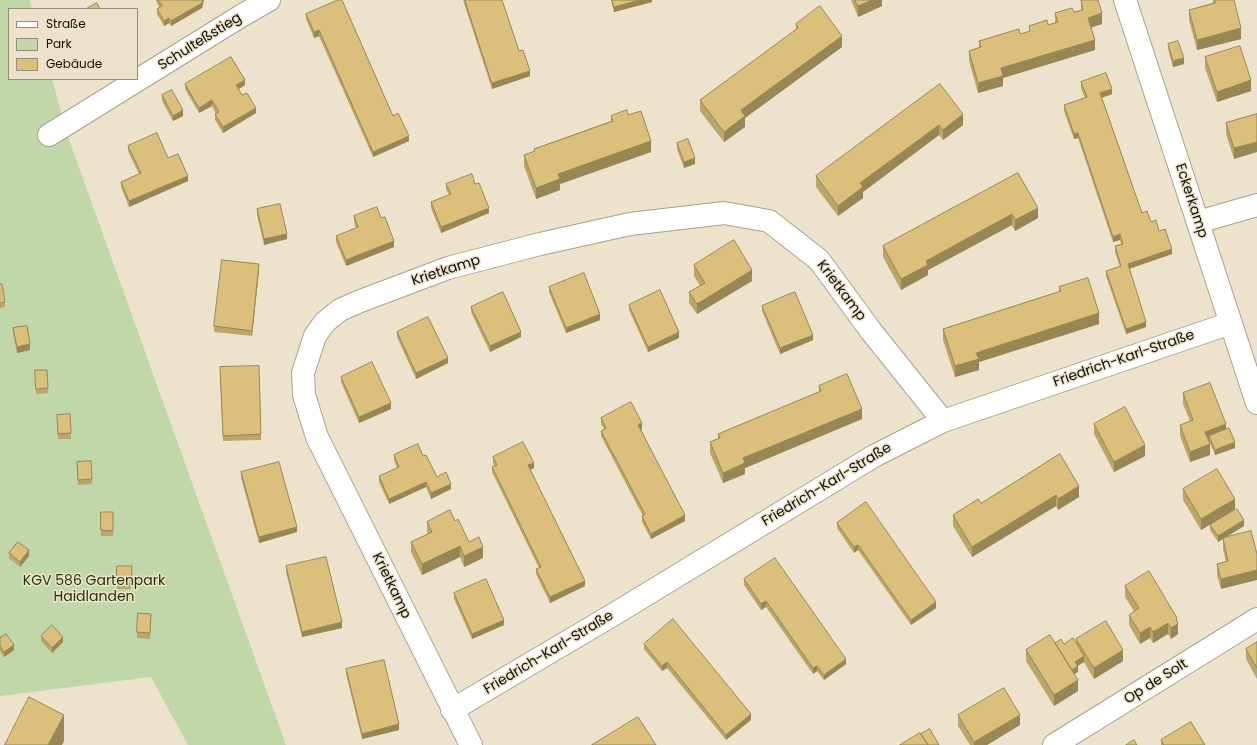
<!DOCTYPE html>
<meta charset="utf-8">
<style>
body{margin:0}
#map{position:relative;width:1257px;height:745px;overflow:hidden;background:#ede3cc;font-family:Poppins,sans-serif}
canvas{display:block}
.legend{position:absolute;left:8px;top:8px;width:130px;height:72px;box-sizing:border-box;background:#ede3cc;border:1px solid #958e7d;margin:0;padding:5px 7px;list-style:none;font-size:12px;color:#120f07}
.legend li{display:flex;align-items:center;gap:8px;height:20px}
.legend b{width:20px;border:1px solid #958e7d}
</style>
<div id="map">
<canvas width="1257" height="745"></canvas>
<ul class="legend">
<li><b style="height:5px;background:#fff"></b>Straße</li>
<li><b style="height:11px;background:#c0d7a9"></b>Park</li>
<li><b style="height:11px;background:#dac07a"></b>Gebäude</li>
</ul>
</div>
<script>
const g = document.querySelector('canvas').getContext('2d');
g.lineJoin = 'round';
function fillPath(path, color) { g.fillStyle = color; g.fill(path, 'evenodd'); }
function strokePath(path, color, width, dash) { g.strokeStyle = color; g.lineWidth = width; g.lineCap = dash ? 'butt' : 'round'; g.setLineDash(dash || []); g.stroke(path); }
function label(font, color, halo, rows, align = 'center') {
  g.font = font + ' Poppins,sans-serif'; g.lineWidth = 3; g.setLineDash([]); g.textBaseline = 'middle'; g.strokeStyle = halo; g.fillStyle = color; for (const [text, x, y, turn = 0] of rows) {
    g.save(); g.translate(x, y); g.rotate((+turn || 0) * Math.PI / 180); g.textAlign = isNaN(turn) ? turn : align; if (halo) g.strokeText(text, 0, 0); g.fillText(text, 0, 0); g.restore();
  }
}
fillPath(new Path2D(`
 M0 0H30L32 9H9V79H52L67 134 286 745H188L151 677 0 696Z`), '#c0d7a9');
const minor = new Path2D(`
 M1125 0 1257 403
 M49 135 241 16 269 0
 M1198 222 1257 205
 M452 710 616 613 874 456 943 421 1231 323
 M471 745 317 437 304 395 303 373 315 336 325 322 340 310 358 302 448 268 540 244 630 224 724 213 769 221 819 260 871 331 943 421
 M1054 745 1257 619`);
strokePath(minor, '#a8a08a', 24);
strokePath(minor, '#fff', 22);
fillPath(new Path2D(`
 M156 0H204L202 8 171 26 169 23 164 26 157 14V9L159 7Z
 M463 0H502L519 51 530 76 492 89Z
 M611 0H652V2L614 12Z
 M851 0H882V6L858 17Z
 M1213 0H1234L1241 39 1197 50 1189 20V10L1213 3Z
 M1081 1 1102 24 1091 28 1095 50 1003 78V86L978 93 969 61V51L979 47V41L1020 34 1029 32V26L1048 25 1055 23V13L1074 12 1081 10Z
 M306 14 393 116 409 141 373 157 319 36 314 38 306 19Z
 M796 24 842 47 745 118V127L724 142 700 111V100L796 30Z
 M1168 44 1184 64 1173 67 1168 49Z
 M1205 57 1251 91 1217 102 1205 68Z
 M1081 82 1112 94 1102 98 1142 213 1159 231 1172 254 1129 269 1146 327 1126 334 1106 276V271L1120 267 1115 252V246L1121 244 1120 240 1113 242 1078 138 1074 139 1064 111V105L1085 98 1081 88Z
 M185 84 245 85 238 89 242 95 256 113 223 133 215 120V114H216L212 106 199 113 185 89Z
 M940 84 963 125 943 140 939 135 863 192V198L838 216 816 187V176Z
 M162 95 183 116 173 121 162 101Z
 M1257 114 1234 159 1226 134V123Z
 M628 115 651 152 560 184V190L536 199 524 166V155L534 152V149L611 121V116Z
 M677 143 695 164 684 168 677 149Z
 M128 146 168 158 188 181 129 207 121 187V182L139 174 128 151Z
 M1018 173 1038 218 1015 231 1012 225 928 270V275L901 290 883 257V246Z
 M446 184H475L489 213 441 233 431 208V202L449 195 446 189Z
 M257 209 287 239 264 245 257 215Z
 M354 216 381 218 394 247 346 266 336 242V236L356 228 354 221Z
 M694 265 752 281 697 314 689 303V292L700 286 694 276Z
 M259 270 252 336 214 332V326Z
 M0 284 5 302V307L0 308Z
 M549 287 600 320 566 333 549 292Z
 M1059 287 1099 324 979 362V370L955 377 943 340V329L1059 292Z
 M629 305 679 338 648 352 629 310Z
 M762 306 813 340 780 354 762 311Z
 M471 307 521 337 490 352 471 312Z
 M13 328 30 350 17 353 13 334Z
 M397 332 448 363 416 379 397 337Z
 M35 370 48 388V393L36 394Z
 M220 373 261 434V440L223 441Z
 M341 377 391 409 359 423 341 382Z
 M819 386 862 419 745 468V474L723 483 710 453V442L718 439V434L819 392Z
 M1183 393 1226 429 1235 448 1215 455 1209 441V442L1210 455 1190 462 1180 436V425L1190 421 1183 404Z
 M57 415 71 433V439H58Z
 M601 418 642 429H641L685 521 651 539 642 522V516H643L601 436V431L604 429 601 424Z
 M1094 424 1145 456 1114 472 1094 434Z
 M1060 454 1079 497 1058 510 1056 506 972 557 953 526V515L981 503Z
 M394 455 423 456 437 477 451 489 431 499 426 487 389 504 379 482V476L397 468 394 460Z
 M493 457 534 468 530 470 585 586 550 603 536 574V569L539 568 492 472V467L494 466 493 462Z
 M77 462 92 479V484L78 485Z
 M241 472 297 532 259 543 241 478Z
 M1183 489 1235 509 1201 530 1183 500Z
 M113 512V536H101V530Z
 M455 521 469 542 483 558 464 567 460 557 422 575 411 552V542L428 534 427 532V522Z
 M837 523 936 608 911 625 858 550 854 553 837 528Z
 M1210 525 1244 526 1224 538 1251 531 1221 589 1217 575V564L1226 562 1223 549V539L1218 542 1210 530Z
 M9 553 29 556 20 567 9 558Z
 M132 566 131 589H117V583Z
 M286 566 342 628 302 637 286 572Z
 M744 579 846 664 824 680 817 671 813 674 766 607 761 610 744 585Z
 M1125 586 1177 621 1178 634 1171 639 1168 634 1153 643 1150 638 1140 644 1129 625V615L1134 611 1125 597Z
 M454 593 504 625 472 639 454 599Z
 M151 620 150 639 137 638V632Z
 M41 636 63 642 52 653 41 641Z
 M0 638 14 650 4 657 0 651Z
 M1076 639 1123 661 1094 679 1084 662 1078 666V672L1074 674 1078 691 1054 706 1026 661V650L1055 643H1076Z
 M1257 642V679L1246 659V649Z
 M644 644 751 720 726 740 667 668 662 671 644 649Z
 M346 669 399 730 362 739 346 674Z
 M958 715 1020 725 987 745H970L958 726Z
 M1161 740 1205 745H1161Z`), '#bba569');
fillPath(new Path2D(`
 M203 0H204L202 8 171 26V21Z
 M640 0H652V2L614 12V7Z
 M872 0H882V6L858 17V6Z
 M1102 13V24L1088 28V18Z
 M169 18V23L164 26V21Z
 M1241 28V39L1197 50V40Z
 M319 30V36L314 38V32Z
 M842 36V47L745 118V127L724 142V132L741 110Z
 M1095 40V50L1003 78V86L978 93V83L1001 68Z
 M1184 58V64L1173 67V61Z
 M530 71V76L492 89V83Z
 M245 80V85L236 91V85Z
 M1251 80V91L1217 102V92Z
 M1112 89V94L1100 98V93Z
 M212 100V106L199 113V108Z
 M256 108V113L223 133V127Z
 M183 110V116L173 121V116Z
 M963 114V125L943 140V130Z
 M939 125V135L863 192V198L838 216V206L860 183Z
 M1078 133V138L1074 139V134Z
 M409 136V141L373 157V152Z
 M651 141V152L560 184V190L536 199V188L558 174Z
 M1257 142V152L1234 159V148Z
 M695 158V164L684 168V162Z
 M188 176V181L129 207V201Z
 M489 208V213L441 233V227Z
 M1038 208V218L1015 231V220Z
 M1012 214V225L928 270V275L901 290V279L926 261Z
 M287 234V239L264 245V239Z
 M1120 234V240L1113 242V237Z
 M394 241V247L346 266V260Z
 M1172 249V254L1128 269V264Z
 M259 264V270L252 336V331Z
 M752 270V281L697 314V304Z
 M1099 313V324L979 362V370L955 377V366L976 353Z
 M600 314V320L566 333V328Z
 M1146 322V327L1126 334V329Z
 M521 332V337L490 352V346Z
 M679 332V338L648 352V347Z
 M813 335V340L780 354V348Z
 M30 344V350L17 353V347Z
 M448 358V363L416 379V373Z
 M391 403V409L359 423V417Z
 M862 409V419L745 468V474L723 483V473L743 458Z
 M642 423V429L638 431V425Z
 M1226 424V435L1209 436V441L1205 443V432Z
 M1235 442V448L1215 455V450Z
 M1210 444V455L1190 462V452Z
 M1145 445V456L1114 472V462Z
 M534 463V468L528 471V465Z
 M426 482V487L389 504V499Z
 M451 484V489L431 499V493Z
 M1079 486V497L1058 510V499Z
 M1056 495V506L972 557V547Z
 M1235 499V509L1201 530V519Z
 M685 515V521L651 539V534Z
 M1244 520V526L1218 542V536Z
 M297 527V532L259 543V537Z
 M858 545V550L854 553V547Z
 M460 546V557L422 575V564Z
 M483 547V558L464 567V556Z
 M29 550V556L20 567V562Z
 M1257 570V580L1221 589V579Z
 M585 581V586L550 603V597Z
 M766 601V607L761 610V604Z
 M936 602V608L911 625V620Z
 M1177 618V625L1178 624V634L1171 639V628L1176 619Z
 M504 620V625L472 639V634Z
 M342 622V628L302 637V632Z
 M1168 623V634L1153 643V632Z
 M1150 627V638L1140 644V633Z
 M63 637V642L52 653V648Z
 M14 645V650L4 657V652Z
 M1123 650V661L1094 679V668Z
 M1084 656V662L1075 667V662Z
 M846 659V664L824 680V675Z
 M667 662V668L662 671V666Z
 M817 666V671L813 674V668Z
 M1078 666V672L1069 677V672Z
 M1078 680V691L1054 706V695Z
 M751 714V720L726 740V735Z
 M64 715V741L62 745H48Z
 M1020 715V725L987 745H974V742Z
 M399 724V730L362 739V734Z`), '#998655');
const building = new Path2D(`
 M158 0H203L202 3 171 21 169 18 164 21 157 9 162 6Z
 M338 0H342L393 116 398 113 409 136 373 152 319 30 314 32 306 14Z
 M465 0H502L519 51 523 50 530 71 492 83Z
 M612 0H640L614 7Z
 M855 0H872L858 6Z
 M1084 0H1098L1102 13 1088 18 1095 40 1001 68 1003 76 978 83 969 51 981 47 979 41 1019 29 1020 34 1030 31 1029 26 1047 20 1048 25 1058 22 1055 13 1072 8 1074 12 1083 10 1081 1Z
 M1215 0H1234L1241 28 1197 40 1189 10 1215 3Z
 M97 3 100 9H86Z
 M820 6 842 36 741 110 745 116 724 132 700 100 798 28 796 24Z
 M1178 41 1184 58 1173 61 1168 44Z
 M1240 46 1251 80 1217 92 1205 57Z
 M231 57 245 80 236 85 242 95 247 93 256 108 223 127 215 114 219 112 212 100 199 108 185 84Z
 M1106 73 1112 89 1100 93 1142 213 1147 211 1151 222 1156 220 1159 231 1165 229 1172 249 1128 264 1146 322 1126 329 1106 271 1121 266 1115 246 1123 244 1120 234 1113 237 1078 133 1074 134 1064 105 1087 97 1081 82Z
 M940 84 963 114 943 130 939 125 860 183 863 187 838 206 816 176Z
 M172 90 183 110 173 116 162 95Z
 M627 110 628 115 641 111 651 141 558 174 560 179 536 188 524 155 535 151 534 149 613 121 611 116Z
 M1257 114V142L1234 148 1226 123Z
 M157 133 168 158 178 154 188 176 129 201 121 182 141 173 128 146Z
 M688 139 695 158 684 162 677 143Z
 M1018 173 1038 208 1015 220 1012 214 926 261 928 265 901 279 883 246Z
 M472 174 475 184 479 183 489 208 441 227 431 202 451 194 446 184Z
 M280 204 287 234 264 239 257 209Z
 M377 207 381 218 385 217 394 241 346 260 336 236 358 227 354 216Z
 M734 240 752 270 697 304 689 292 705 283 694 265Z
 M222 260 259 264 252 331 214 326Z
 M584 273 600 314 566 328 549 287Z
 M1088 278 1099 313 976 353 979 359 955 366 943 329 1061 291 1059 287Z
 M0 284H2L5 302 0 303Z
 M660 290 679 332 648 347 629 305Z
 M503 292 521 332 490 346 471 307Z
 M795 292 813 335 780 348 762 306Z
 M428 317 448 358 416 373 397 332Z
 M27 326 30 344 17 347 13 328Z
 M372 362 391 403 359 417 341 377Z
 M259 366 261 434 223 436 220 367Z
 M35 370H47L48 388 36 389Z
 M847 374 862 409 743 458 745 463 723 473 710 442 720 438 718 434 821 391 819 386Z
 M1210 383 1226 424 1205 432 1210 444 1190 452 1180 425 1193 420 1183 393Z
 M631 402 642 423 638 425 685 515 651 534 642 516 645 514 601 431 606 428 601 418Z
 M1125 407 1145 445 1114 462 1094 424Z
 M70 414 71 433 58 434 57 415Z
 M1229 428 1235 442 1215 450 1209 436Z
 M523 442 534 463 528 465 585 581 550 597 536 569 541 567 492 467 497 465 493 457Z
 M418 444 423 456 426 455 437 477 446 472 451 484 431 493 426 482 389 499 379 476 399 467 394 455Z
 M1060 454 1079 486 1058 499 1056 495 972 547 953 515 978 499 981 503Z
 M91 461 92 479 78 480 77 462Z
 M279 462 297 527 259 537 241 472Z
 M1217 469 1235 499 1201 519 1183 489Z
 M866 502 936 602 911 620 858 545 854 547 837 523Z
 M1237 509 1244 520 1218 536 1210 525Z
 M450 510 455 521 458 519 469 542 479 537 483 547 464 556 460 546 422 564 411 542 432 532 427 522Z
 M101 512H113V531L101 530Z
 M1251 531 1257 554V570L1221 579 1217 564 1228 561 1223 538Z
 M18 542 29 550 20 562 9 553Z
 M326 557 342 622 302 632 286 566Z
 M775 558 846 659 824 675 817 666 813 668 766 601 761 604 744 579Z
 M117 566H132L131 584 117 583Z
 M1149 571 1177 618 1176 619 1178 624 1171 628 1168 623 1153 632 1150 627 1140 633 1129 615 1139 608 1125 586Z
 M486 579 504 620 472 634 454 593Z
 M138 613 151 614 150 633 137 632Z
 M673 619 751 714 726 735 667 662 662 666 644 644Z
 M1106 621 1123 650 1094 668 1076 639Z
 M52 625 63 637 52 648 41 636Z
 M6 634 14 645 4 652 0 646V638Z
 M1050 635 1078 680 1054 695 1026 650Z
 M1073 638 1084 656 1075 662 1078 666 1072 670 1055 643 1061 639 1064 644Z
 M1257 642V668L1246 649Z
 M384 660 399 724 362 734 346 669Z
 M1004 688 1020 715 974 742 958 715Z
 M29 697 64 715 48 745H5Z
 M638 717 656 745H592Z
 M1191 722 1205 745H1164L1161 740Z
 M930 729 939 745H928L921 734Z
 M920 733 928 745H900Z
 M1134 740 1137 745H1126Z`);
fillPath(building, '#dac07a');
strokePath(building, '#998655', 1);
label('14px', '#120f07', '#ede3cc', [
 ["Schulteßstieg",200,42,-32],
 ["Eckerkamp",1191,201,72],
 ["Krietkamp",446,271,-18],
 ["Krietkamp",841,291,53],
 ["Friedrich-Karl-Straße",1124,359,-19],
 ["Friedrich-Karl-Straße",827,485,-31],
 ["Krietkamp",391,586,64],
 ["Friedrich-Karl-Straße",549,653,-31],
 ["Op de Solt",1156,682,-32]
]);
label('14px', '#1f3101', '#ede3cc', [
 ["KGV 586 Gartenpark",94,581],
 ["Haidlanden",94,597]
]);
</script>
